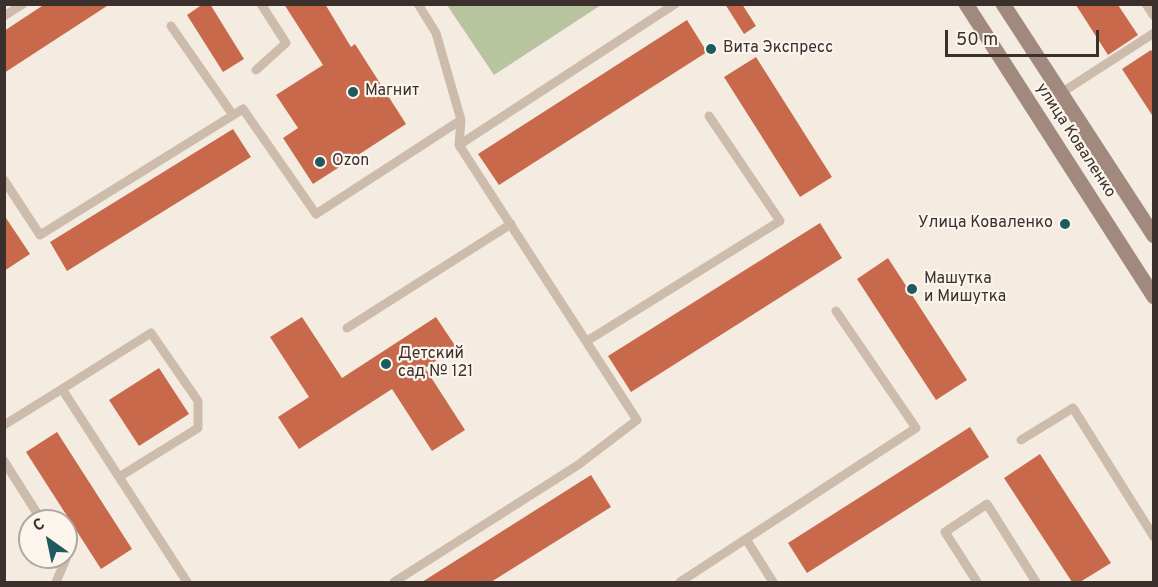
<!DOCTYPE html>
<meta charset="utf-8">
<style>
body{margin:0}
#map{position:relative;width:1158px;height:587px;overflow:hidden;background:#f4ebe1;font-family:Overpass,sans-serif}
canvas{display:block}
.frame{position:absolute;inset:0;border:6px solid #3b302b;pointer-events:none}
.north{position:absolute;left:18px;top:509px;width:60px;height:60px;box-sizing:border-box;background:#fbf5ee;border:2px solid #aea6a0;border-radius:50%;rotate:327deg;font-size:16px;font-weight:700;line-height:24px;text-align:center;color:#3b302b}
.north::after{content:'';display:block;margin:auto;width:21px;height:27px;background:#1f5a5e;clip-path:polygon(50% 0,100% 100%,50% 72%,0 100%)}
.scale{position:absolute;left:945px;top:30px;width:154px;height:27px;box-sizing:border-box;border:3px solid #3b302b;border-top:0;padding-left:8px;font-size:18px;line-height:21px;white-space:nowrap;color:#3b302b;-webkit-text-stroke:4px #fbf5ee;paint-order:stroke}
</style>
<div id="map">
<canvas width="1158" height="587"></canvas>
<div class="frame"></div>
<div class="north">С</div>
<div class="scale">50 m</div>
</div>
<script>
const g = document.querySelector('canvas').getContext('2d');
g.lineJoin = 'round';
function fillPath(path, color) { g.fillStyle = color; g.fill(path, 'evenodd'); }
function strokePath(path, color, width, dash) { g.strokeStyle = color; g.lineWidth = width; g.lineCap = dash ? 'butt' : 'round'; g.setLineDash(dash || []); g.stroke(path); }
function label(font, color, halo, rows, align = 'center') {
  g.font = font + ' Overpass,sans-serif'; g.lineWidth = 4.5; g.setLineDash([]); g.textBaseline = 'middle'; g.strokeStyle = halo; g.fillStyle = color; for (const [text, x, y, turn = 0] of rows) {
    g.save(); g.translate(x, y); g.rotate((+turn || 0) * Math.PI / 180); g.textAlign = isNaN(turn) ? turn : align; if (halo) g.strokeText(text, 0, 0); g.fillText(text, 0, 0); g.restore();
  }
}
fillPath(new Path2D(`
 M447 5H601L494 75Z`), '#b8c4a0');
fillPath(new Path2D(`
 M45 4H110L4 73V31Z
 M203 4H210L244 59 223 72 187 15Z
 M284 4H325L351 47 355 44 406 124 313 184 283 138 298 128 276 95 323 65Z
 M725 4H742L756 26 744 34Z
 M1076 5H1118L1138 35 1108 55Z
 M687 20 707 52 499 185 478 154Z
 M1151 50 1154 54V118L1122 69Z
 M756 57 832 177 800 197 724 77Z
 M233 129 251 157 67 271 50 242Z
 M4 215 30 254 4 271Z
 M820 223 842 258 631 392 608 356Z
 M888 258 967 380 936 400 857 279Z
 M302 317 342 378 436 317 456 347 425 368 465 430 432 451 392 389 299 449 278 417 309 397 270 337Z
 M159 368 189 414 139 446 109 400Z
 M970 427 989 457 807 573 788 543Z
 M57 432 132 549 101 569 26 452Z
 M1040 454 1111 563 1080 582H1072L1004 478Z
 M591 475 611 507 491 582H422Z`), '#c8694b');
strokePath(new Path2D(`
 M1146 4 1154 16
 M4 16 23 4
 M171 26 233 115
 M256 70 286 43 261 4
 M1061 93 1154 33
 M459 145 675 4
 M4 180 40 235 243 109 316 214 461 120
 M347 328 511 224
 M587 341 780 221 709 116
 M62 389 151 333 198 401V428L119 477
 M4 425 62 389 187 582
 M1021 440 1073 408 1154 537
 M4 461 42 521
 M746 539 773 582
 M56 582 66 559 65 557
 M394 582 578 465 637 420 459 145 461 120 436 33 418 4
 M680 582 916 428 836 311
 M977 582 945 532 987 504 1036 582`), '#cdbbac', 9);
strokePath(new Path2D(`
 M966 4 1154 297
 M1003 4 1154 236`), '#a18a7d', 15);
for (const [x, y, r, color] of [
 [711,49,6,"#1f5a5e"],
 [353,92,6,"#1f5a5e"],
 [320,162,6,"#1f5a5e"],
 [1065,224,6,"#1f5a5e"],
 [912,289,6,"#1f5a5e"],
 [386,364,6,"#1f5a5e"]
]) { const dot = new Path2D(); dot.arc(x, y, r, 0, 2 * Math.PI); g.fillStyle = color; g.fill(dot); strokePath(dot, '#fbf5ee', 2); }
label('16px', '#3b302b', '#fbf5ee', [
 ["Вита Экспресс",723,49],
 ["Магнит",365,92],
 ["Ozon",332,162],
 ["Улица Коваленко",1053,224,"right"],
 ["Машутка",924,280],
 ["и Мишутка",924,298],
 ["Детский",398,355],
 ["сад № 121",398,373]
], 'left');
label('16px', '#3b302b', '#fbf5ee', [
 ["улица Коваленко",1075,141,57]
]);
</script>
